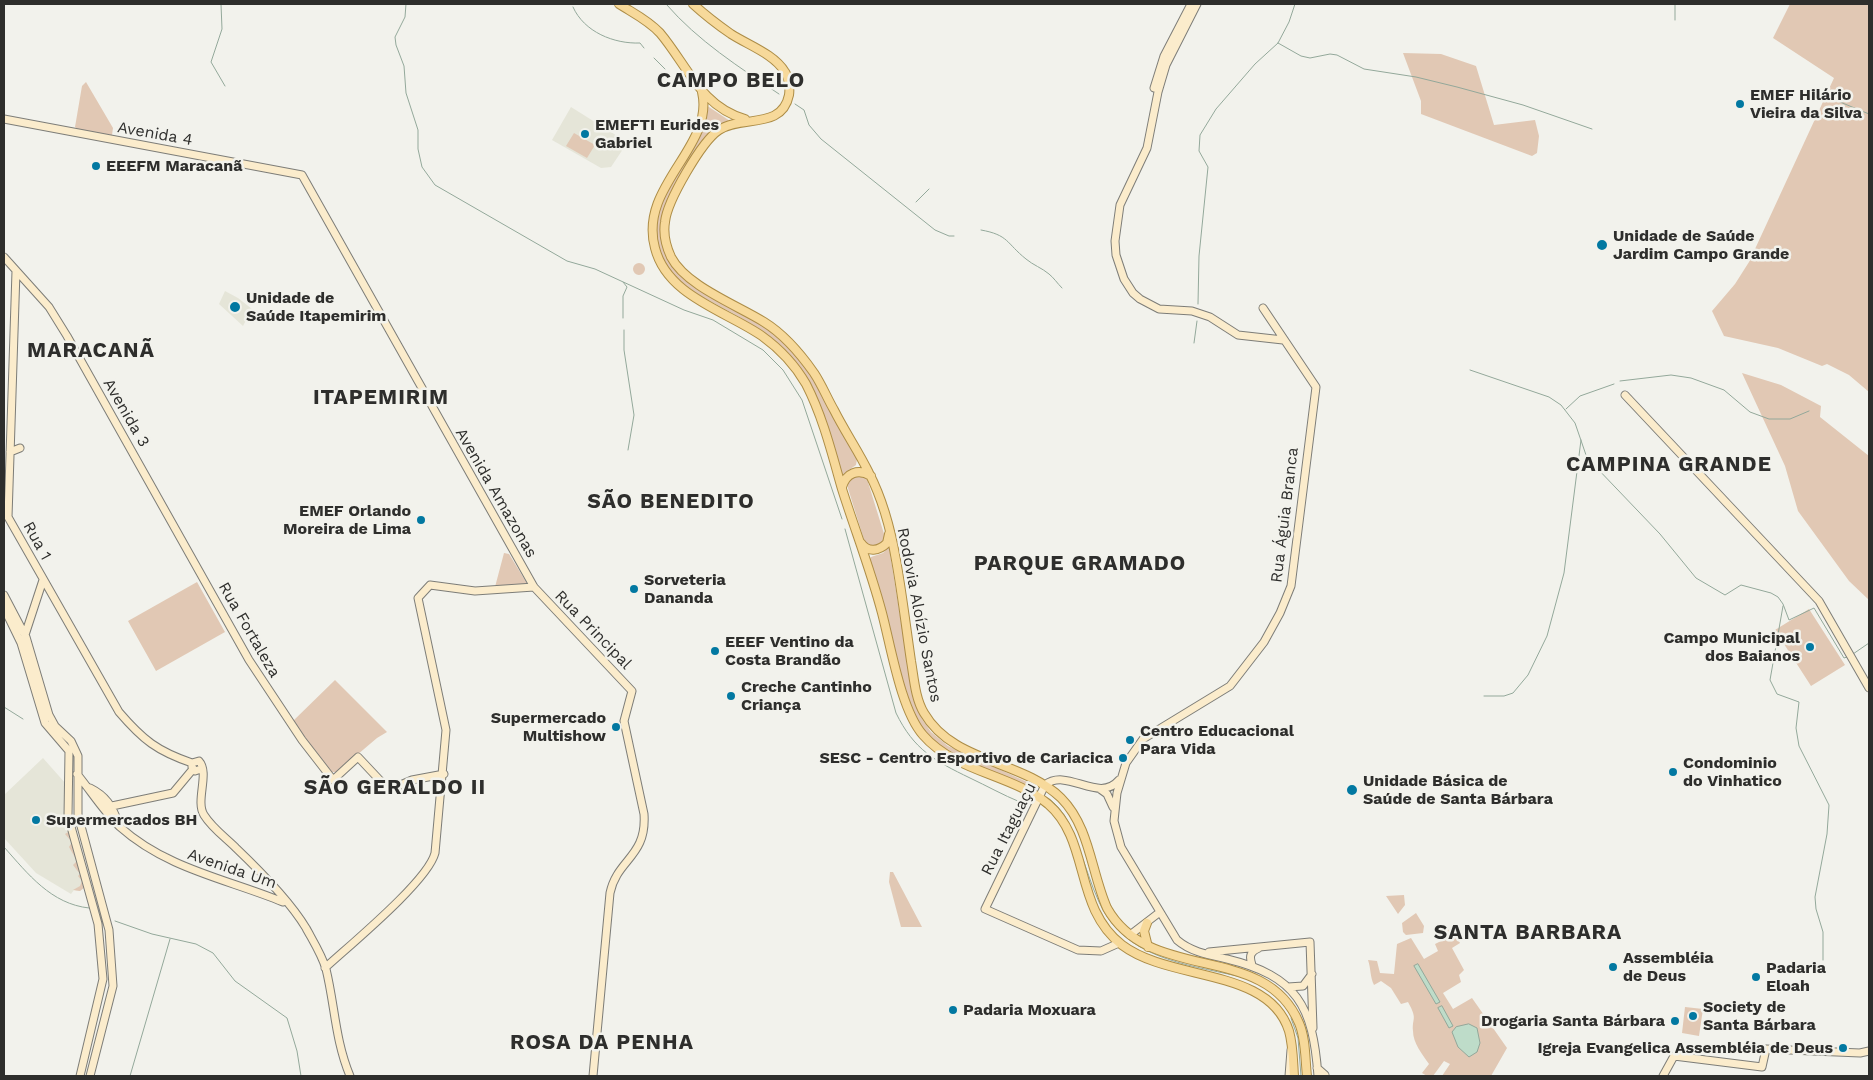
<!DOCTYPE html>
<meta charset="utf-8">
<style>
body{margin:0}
#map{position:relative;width:1873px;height:1080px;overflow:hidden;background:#f2f2ec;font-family:"Work Sans",sans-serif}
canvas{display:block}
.frame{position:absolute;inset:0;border:5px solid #2e2e2c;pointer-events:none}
</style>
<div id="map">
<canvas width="1873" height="1080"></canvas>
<div class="frame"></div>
</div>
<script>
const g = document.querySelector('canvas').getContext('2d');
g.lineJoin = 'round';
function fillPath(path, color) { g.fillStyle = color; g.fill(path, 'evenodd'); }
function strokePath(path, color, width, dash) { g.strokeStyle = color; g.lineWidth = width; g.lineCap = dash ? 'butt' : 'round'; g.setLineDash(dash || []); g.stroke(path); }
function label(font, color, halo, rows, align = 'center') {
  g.font = font + ' "Work Sans",sans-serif'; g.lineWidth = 5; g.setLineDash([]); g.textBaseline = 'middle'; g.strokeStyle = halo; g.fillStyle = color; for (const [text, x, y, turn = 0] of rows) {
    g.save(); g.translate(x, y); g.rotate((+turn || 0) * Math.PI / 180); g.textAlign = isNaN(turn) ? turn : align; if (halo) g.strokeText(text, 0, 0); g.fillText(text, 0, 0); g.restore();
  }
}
fillPath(new Path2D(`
 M571 107 622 139 625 145 623 149 611 167 601 168 552 140Z
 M225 291 238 298 252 309 243 326 219 304Z
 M43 758 66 784 65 808 85 887 80 891 74 890 71 894 36 873 4 838V795Z`), '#e5e5d8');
fillPath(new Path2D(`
 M1790 4H1869V392L1849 375 1827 364 1822 366 1778 348 1724 336 1712 311 1735 284 1749 262 1834 78 1773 38Z
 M1403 53 1441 54 1476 66 1494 125 1535 120 1539 136 1537 153 1532 156 1421 114V101Z
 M86 82 113 128 112 135 78 130 75 127 82 86Z
 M706 105 730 121C704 130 693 157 680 179 622 278 711 286 772 330 782 337 793 350 801 359 825 388 840 426 857 459L856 465 842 475C829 435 819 389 791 357 769 331 739 317 710 301 701 296 691 292 683 286 669 274 655 253 655 234 654 186 703 153 706 105Z
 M574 133 595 145 587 158 566 146Z
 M633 269a6 6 0 1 1 12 0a6 6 0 1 1-12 0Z
 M1742 373 1781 385 1821 406 1820 417 1869 456V600L1849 581 1798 511 1785 466Z
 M855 474 867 479 885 537 883 544 872 548 865 543 847 485Z
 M889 547 912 690 922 719 931 732 948 746 1038 787 1035 793 952 755 928 737 910 709 869 560 871 557 883 553Z
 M504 553 509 554 528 585 495 587Z
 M197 582 225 632 156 671 128 621Z
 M1809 609 1845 665 1811 686 1775 630Z
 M335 680 387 732 377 738 337 772H328L293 721Z
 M70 831 85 887 80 891 73 890 80 886 82 881 78 876 80 874 73 865 77 861 69 847 72 842 65 834Z
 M890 872H893L922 927H901L889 882Z
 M1404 895 1405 905 1398 914 1386 896Z
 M1416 913 1424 926 1423 933 1406 935 1403 932 1402 923Z
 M1451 928 1460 943 1452 948 1464 970 1459 975 1461 982 1443 993 1453 1009 1472 998 1507 1048 1491 1076H1442L1450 1064 1444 1061 1433 1076H1427L1422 1073 1429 1064C1422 1054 1413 1043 1413 1031 1412 1017 1418 1020 1408 1002L1401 1004 1391 988 1381 981 1374 985C1370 977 1371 969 1368 960L1377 961 1380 973 1394 974 1397 944 1411 938 1424 959 1438 951 1435 944 1447 938 1445 932Z
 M1685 1007 1703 1009 1699 1036 1682 1033Z`), '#e1c8b4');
const water = new Path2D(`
 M1418 964 1440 1002 1436 1004 1414 966Z
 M1442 1006 1453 1026 1449 1028 1438 1008Z
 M1469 1024 1477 1028 1480 1043 1477 1052 1469 1057 1458 1047 1452 1032 1456 1027Z`);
fillPath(water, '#bedcc9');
strokePath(water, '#93a89a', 1);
strokePath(new Path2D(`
 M221 4 222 29 211 62 225 86
 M406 4 405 17 395 37 396 45 404 66 406 93 418 130V149L422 167 435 185 567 261 595 269 684 310 713 320 763 350 783 370 802 400 842 519
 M666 4C698 41 739 67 779 94
 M573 7C584 32 614 44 640 43L644 48
 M1675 20V4
 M1278 43 1301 56 1310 58 1330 54 1337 55 1364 69 1416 77 1457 87 1523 105 1592 129
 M654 58 665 69
 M1828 97 1869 114
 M795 104 804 110 809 125 821 139 935 230 949 236H954
 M916 202 929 189
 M981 230C1009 235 1006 243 1026 259 1033 265 1042 268 1049 274 1054 278 1057 283 1062 288
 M1198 304 1199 256 1208 167 1199 151 1200 135 1216 109 1255 64 1278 43 1289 22 1295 4
 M623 318V296L627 287 623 282
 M624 330V350L634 415 628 450
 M1194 343 1197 321
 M1470 370 1549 397 1561 405 1575 423 1586 455 1594 465 1660 534 1696 578 1725 595 1741 585 1771 593 1778 597 1783 604 1789 620 1814 608 1844 658 1847 657
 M1620 381 1671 375 1691 378 1724 390 1750 412 1769 419H1790L1809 411
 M1566 409 1580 396 1614 384
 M845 529 896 713C914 750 935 761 970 778 987 786 1003 795 1020 802
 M1783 606 1770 680 1777 694 1799 702 1796 728 1799 746 1829 805 1827 834 1815 897 1816 909 1823 932V960
 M1853 654 1869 643
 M1484 696H1504L1513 693 1528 675 1547 636 1564 573 1581 440
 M4 707 23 719
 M1048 798C1065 810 1073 830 1079 849 1086 866 1091 885 1099 902 1124 958 1185 964 1237 976
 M4 847C28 874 51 904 89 908
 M115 921 152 934 196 944 213 953 235 981 287 1018 297 1051 301 1076
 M1291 1018 1298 1038 1301 1076
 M130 1076 170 939`), '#93a89a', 1);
const secondary = new Path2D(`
 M1197 4 1166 65 1158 92 1147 148 1120 205 1115 241 1116 255 1124 279 1133 293 1140 299 1159 309 1192 311 1210 317 1238 335 1283 340
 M1154 88 1164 56 1191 4
 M4 119 302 175 534 587 632 691 624 721 644 814C647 857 617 859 610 893L593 1076
 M4 257 49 307 67 336 249 660 302 740 333 780 358 757 389 790 412 780 444 774
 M16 271 8 517 119 712C143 740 157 751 192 763
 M1263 308 1316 387 1291 586 1280 613 1264 642 1230 686 1143 739 1126 763 1117 793 1114 821 1121 847 1177 940C1191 952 1209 955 1227 959 1297 976 1313 1006 1318 1076
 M1625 395 1819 601 1869 688
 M10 452 20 448
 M4 595 26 637 49 715 55 726 71 741 78 756V815L109 930 113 986 90 1076
 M4 608 21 643 45 723 69 751 68 816 98 924 103 979 80 1076
 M24 638 43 580
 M201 769 195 771 192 767V763L199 761C210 773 195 801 204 815 212 828 226 838 236 848 258 869 291 903 306 928 313 941 322 955 326 969 335 1006 335 1040 350 1076
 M77 774C91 791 104 812 120 827 167 869 227 879 283 902
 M90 788C106 796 112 806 118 822
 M1100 789 1107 794 1113 807
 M101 804 112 806 173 793 193 769
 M1130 935 1160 912
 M1119 943 1101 951 1078 950 985 909 1045 785C1067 767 1099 804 1119 780
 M1209 952 1310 942 1313 1028
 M1252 965C1249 956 1250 952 1259 948
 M325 968C350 945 428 881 435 853L446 730 418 598 430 585 475 591 534 587
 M1288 987 1303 986 1312 974
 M1317 1068 1325 1075
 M1289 1076 1291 1050
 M1663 1076 1674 1056 1762 1067 1766 1049 1860 1053 1869 1051`);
const primary = new Path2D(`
 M619 4C633 13 648 20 660 33 687 65 701 107 745 119
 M693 4C705 15 718 25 731 34 748 45 774 54 785 72 789 78 790 88 789 95 782 130 742 115 719 130 702 141 667 201 665 222 663 234 666 246 671 257 686 286 737 305 764 322 785 335 800 353 814 373 822 385 827 398 834 410 845 432 859 452 869 473 883 500 891 531 896 560 902 593 906 627 911 661 914 678 915 698 924 713 953 763 1022 760 1061 798 1090 827 1091 872 1107 908 1150 985 1265 941 1299 1023 1306 1039 1305 1059 1307 1076
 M702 92C715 147 638 186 655 248 667 296 726 311 762 336 780 349 795 365 806 384 823 417 832 454 842 489 855 530 871 571 882 613 891 647 901 710 923 735 955 772 1011 774 1048 804 1091 841 1073 907 1122 945 1171 982 1269 967 1289 1031 1293 1045 1293 1061 1294 1076
 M842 487C846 473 858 468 871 476
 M861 543C868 553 879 551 887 543L889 534
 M1147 923 1144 931 1148 947`);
strokePath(secondary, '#7d7d78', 9);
strokePath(primary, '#ad8d47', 10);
strokePath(secondary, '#fbeccc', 7);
strokePath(primary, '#f7d99a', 8);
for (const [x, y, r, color] of [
 [1740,104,5,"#0278a1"],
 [585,134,5,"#0278a1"],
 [96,166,5,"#0278a1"],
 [1602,245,6,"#0278a1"],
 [235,307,6,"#0278a1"],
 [421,520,5,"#0278a1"],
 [634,589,5,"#0278a1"],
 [1810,647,5,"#0278a1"],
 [715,651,5,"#0278a1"],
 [731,696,5,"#0278a1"],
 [616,727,5,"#0278a1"],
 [1130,740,5,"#0278a1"],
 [1123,758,5,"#0278a1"],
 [1673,772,5,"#0278a1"],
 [1352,790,6,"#0278a1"],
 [36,820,5,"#0278a1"],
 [1613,967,5,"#0278a1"],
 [1756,977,5,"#0278a1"],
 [953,1010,5,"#0278a1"],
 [1693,1016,5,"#0278a1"],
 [1675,1021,5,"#0278a1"],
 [1843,1048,5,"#0278a1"]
]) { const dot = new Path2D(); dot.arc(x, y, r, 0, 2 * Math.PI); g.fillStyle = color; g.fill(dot); strokePath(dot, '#f2f2ec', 2); }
label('bold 16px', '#2e2e2c', '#f2f2ec', [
 ["EMEF Hilário",1750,95],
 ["Vieira da Silva",1750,113],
 ["EMEFTI Eurides",595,125],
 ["Gabriel",595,143],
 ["EEEFM Maracanã",106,166],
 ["Unidade de Saúde",1613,236],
 ["Jardim Campo Grande",1613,254],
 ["Unidade de",246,298],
 ["Saúde Itapemirim",246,316],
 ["EMEF Orlando",411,511,"right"],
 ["Moreira de Lima",411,529,"right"],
 ["Sorveteria",644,580],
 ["Dananda",644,598],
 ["Campo Municipal",1800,638,"right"],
 ["dos Baianos",1800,656,"right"],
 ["EEEF Ventino da",725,642],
 ["Costa Brandão",725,660],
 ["Creche Cantinho",741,687],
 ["Criança",741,705],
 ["Supermercado",606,718,"right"],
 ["Multishow",606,736,"right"],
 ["Centro Educacional",1140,731],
 ["Para Vida",1140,749],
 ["SESC - Centro Esportivo de Cariacica",1113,758,"right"],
 ["Condominio",1683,763],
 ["do Vinhatico",1683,781],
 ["Unidade Básica de",1363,781],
 ["Saúde de Santa Bárbara",1363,799],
 ["Supermercados BH",46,820],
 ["Assembléia",1623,958],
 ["de Deus",1623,976],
 ["Padaria",1766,968],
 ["Eloah",1766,986],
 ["Society de",1703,1007],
 ["Santa Bárbara",1703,1025],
 ["Padaria Moxuara",963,1010],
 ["Drogaria Santa Bárbara",1665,1021,"right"],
 ["Igreja Evangelica Assembléia de Deus",1833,1048,"right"]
], 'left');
label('16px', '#2e2e2c', '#f2f2ec', [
 ["Avenida 4",155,134,10],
 ["Avenida 3",126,413,60],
 ["Avenida Amazonas",496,493,60],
 ["Rua Águia Branca",1285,515,-83],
 ["Rua 1",37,541,61],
 ["Rodovia Aloízio Santos",919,615,79],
 ["Rua Fortaleza",249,630,60],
 ["Rua Principal",593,630,46],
 ["Rua Itaguaçu",1009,829,-63],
 ["Avenida Um",232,869,19]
]);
g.letterSpacing = '1px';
label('bold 21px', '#2e2e2c', '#f2f2ec', [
 ["CAMPO BELO",731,81],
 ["MARACANÃ",91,351],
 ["ITAPEMIRIM",381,398],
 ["CAMPINA GRANDE",1669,465],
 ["SÃO BENEDITO",671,502],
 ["PARQUE GRAMADO",1080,564],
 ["SÃO GERALDO II",395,788],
 ["SANTA BARBARA",1528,933],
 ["ROSA DA PENHA",602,1043]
]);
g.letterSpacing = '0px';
</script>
